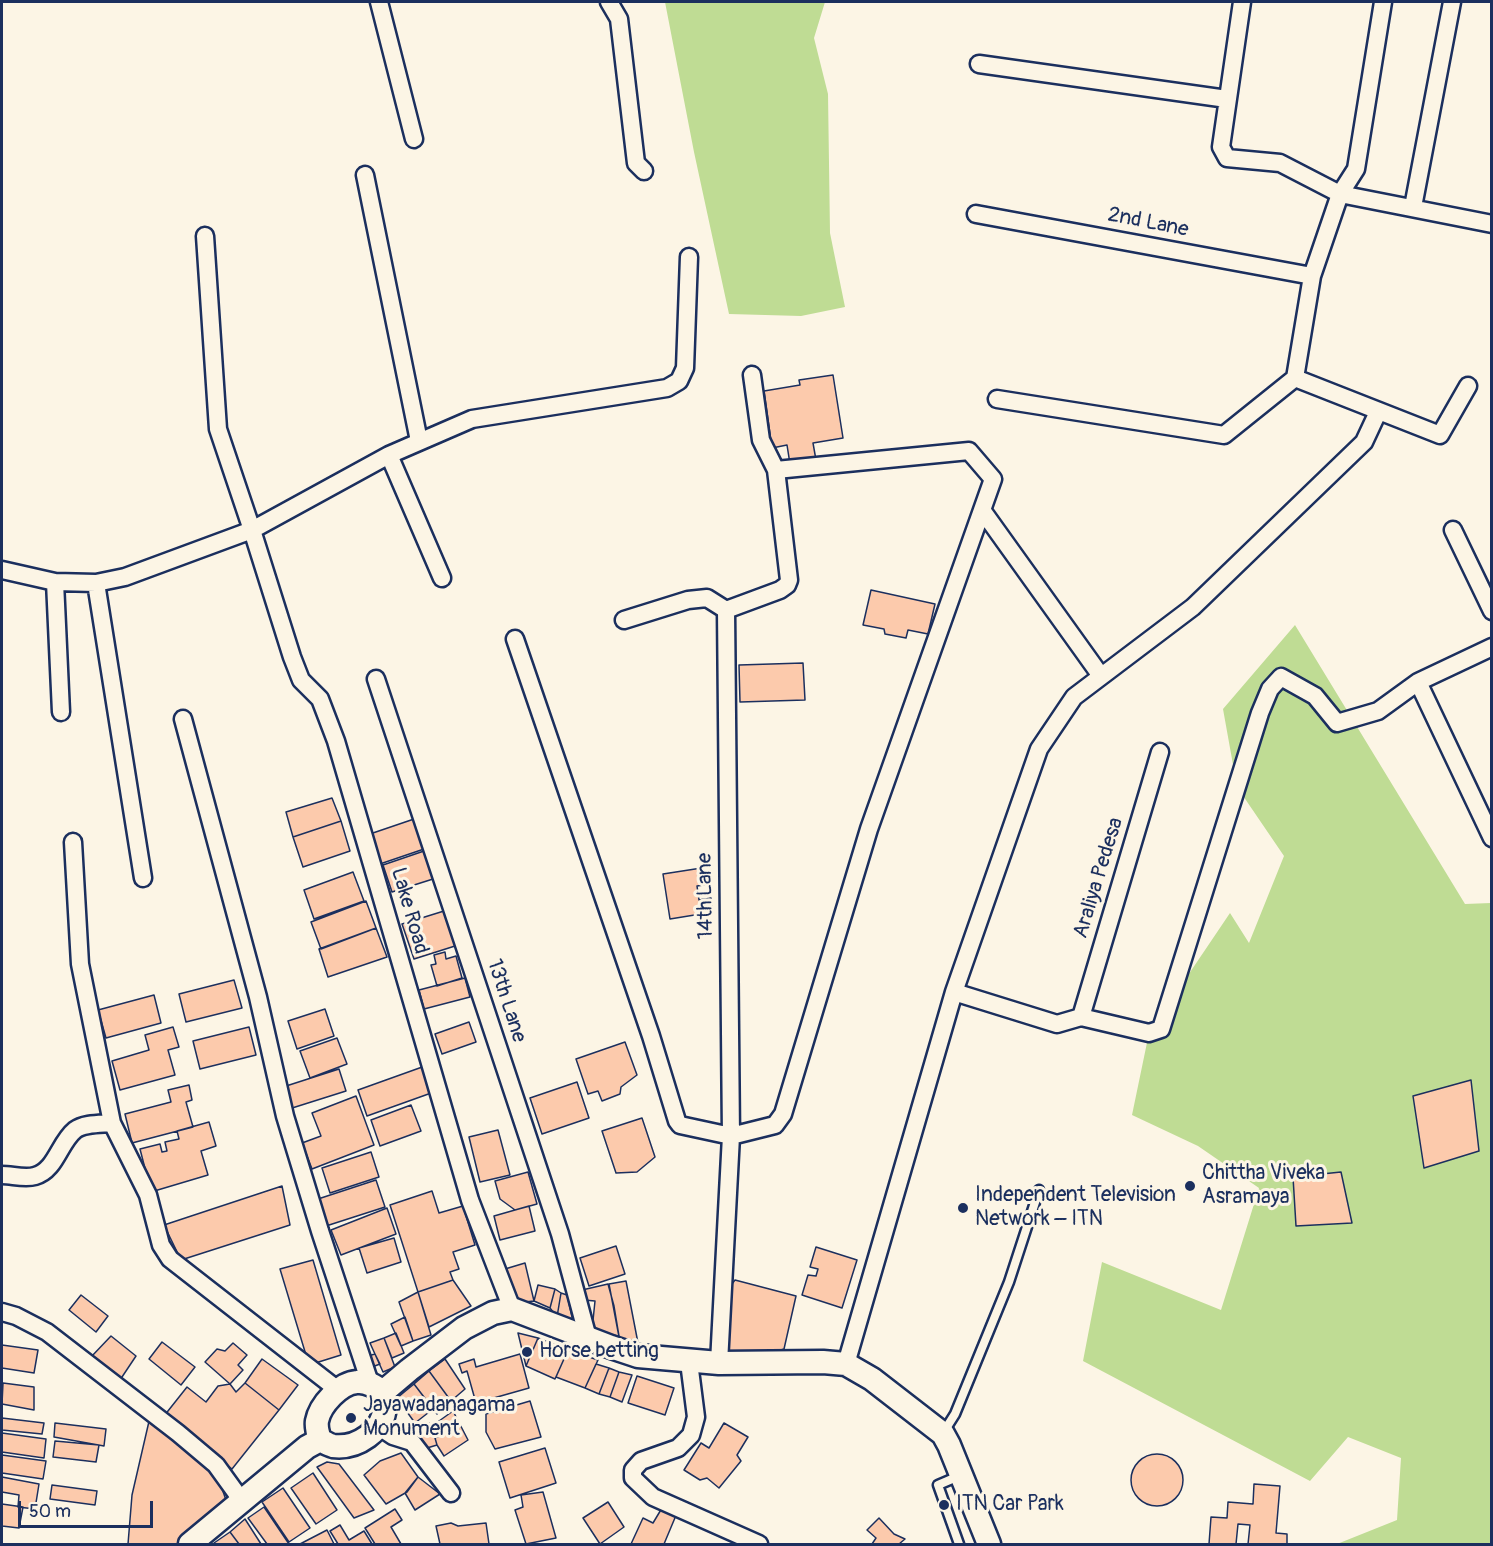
<!DOCTYPE html>
<meta charset="utf-8">
<style>
body{margin:0}
#map{position:relative;width:1493px;height:1546px;overflow:hidden;background:#fcf5e5;font-family:Pangolin,sans-serif}
canvas{display:block}
.frame{position:absolute;inset:0;border:3px solid #1b2f5e;pointer-events:none}
.scale{position:absolute;left:18px;top:1501px;width:135px;height:27px;box-sizing:border-box;border:3px solid #1b2f5e;border-top:0;padding-left:8px;font-size:18px;line-height:21px;white-space:nowrap;color:#1b2f5e;-webkit-text-stroke:4px #fcf5e5;paint-order:stroke}
</style>
<div id="map">
<canvas width="1493" height="1546"></canvas>
<div class="frame"></div>
<div class="scale">50 m</div>
</div>
<script>
const g = document.querySelector('canvas').getContext('2d');
g.lineJoin = 'round';
function fillPath(path, color) { g.fillStyle = color; g.fill(path, 'evenodd'); }
function strokePath(path, color, width, dash) { g.strokeStyle = color; g.lineWidth = width; g.lineCap = dash ? 'butt' : 'round'; g.setLineDash(dash || []); g.stroke(path); }
function label(font, color, halo, rows, align = 'center') {
  g.font = font + ' Pangolin,sans-serif'; g.lineWidth = 6; g.setLineDash([]); g.textBaseline = 'middle'; g.strokeStyle = halo; g.fillStyle = color; for (const [text, x, y, turn = 0] of rows) {
    g.save(); g.translate(x, y); g.rotate((+turn || 0) * Math.PI / 180); g.textAlign = isNaN(turn) ? turn : align; if (halo) g.strokeText(text, 0, 0); g.fillText(text, 0, 0); g.restore();
  }
}
fillPath(new Path2D(`
 M665 2H825L814 38 828 94 830 233 845 307 801 316 729 314 694 152Z
 M1295 625 1465 904 1491 903V1544H1337L1397 1520 1401 1458 1348 1437 1310 1481 1083 1361 1102 1262 1221 1310 1259 1188 1198 1146 1132 1115 1149 1033 1230 913 1249 943 1284 856 1237 787 1223 709Z`), '#bfdc94');
const building = new Path2D(`
 M833 375 843 438 813 443 816 460 790 464 787 445 772 448 764 391 800 385 799 380Z
 M871 590 935 604 928 634 908 630 906 638 885 634 884 629 863 625Z
 M803 663 805 700 740 702 739 665Z
 M332 798 341 821 293 837 286 812Z
 M417 818 427 848 377 865 367 835Z
 M341 821 350 851 303 867 293 837Z
 M424 851 433 879 392 892 383 865Z
 M708 867 710 884 697 886 699 900 711 898 713 912 670 919 663 874Z
 M353 872 364 901 314 919 304 890Z
 M366 901 376 928 321 949 311 922Z
 M444 911 455 946 414 959 402 924Z
 M376 928 387 957 328 977 319 949Z
 M445 952 446 959 456 956 462 978 437 986 431 965 436 964 434 955Z
 M465 978 470 997 424 1009 419 990Z
 M234 980 242 1008 186 1022 179 994Z
 M154 995 161 1023 106 1038 98 1010Z
 M325 1009 334 1036 297 1049 288 1021Z
 M469 1022 476 1042 442 1054 435 1034Z
 M173 1027 179 1047 168 1050 175 1075 120 1090 112 1061 149 1050 145 1035Z
 M249 1027 256 1055 200 1069 193 1041Z
 M337 1038 347 1064 310 1078 300 1051Z
 M625 1042 637 1075 621 1087 620 1094 602 1101 598 1091 588 1094 576 1059Z
 M425 1066 434 1092 367 1116 358 1090Z
 M339 1069 346 1091 289 1109 283 1087Z
 M1471 1080 1479 1151 1424 1168 1413 1096Z
 M577 1082 589 1118 542 1134 530 1098Z
 M189 1085 192 1100 186 1102 193 1127 132 1143 125 1114 171 1102 168 1090Z
 M356 1096 374 1145 312 1169 302 1143 321 1136 312 1113Z
 M411 1105 421 1131 380 1146 371 1120Z
 M642 1118 655 1157 637 1172 616 1173 602 1131Z
 M209 1122 216 1146 201 1151 208 1175 151 1192 140 1149 160 1144 162 1152 167 1151 165 1142 179 1139 177 1131Z
 M498 1130 510 1175 480 1182 469 1137Z
 M371 1152 379 1177 330 1193 322 1168Z
 M528 1172 537 1204 515 1210 500 1199 495 1181Z
 M1341 1172 1352 1223 1296 1226 1293 1177Z
 M376 1180 385 1207 326 1226 318 1199Z
 M282 1186 290 1225 181 1260 164 1225Z
 M432 1191 439 1213 463 1206 475 1245 453 1252 459 1269 450 1272 453 1280 418 1292 390 1205Z
 M529 1206 535 1231 500 1240 494 1216Z
 M387 1208 396 1234 341 1255 331 1230Z
 M394 1238 401 1262 367 1273 359 1248Z
 M616 1246 625 1274 589 1286 580 1258Z
 M816 1247 857 1260 842 1308 802 1295 808 1275 816 1276 818 1269 810 1267Z
 M313 1260 341 1355 309 1365 280 1269Z
 M525 1263 534 1301 515 1303 505 1269Z
 M453 1280 471 1306 429 1327 418 1292Z
 M735 1280 796 1296 784 1349 758 1357 720 1351 719 1301Z
 M626 1281 638 1343 620 1342 609 1284Z
 M608 1284 614 1306 620 1342 592 1330 595 1301 584 1300 582 1290Z
 M538 1285 555 1289 550 1308 534 1301Z
 M555 1289 561 1293 557 1317 550 1308Z
 M418 1292 431 1335 413 1341 399 1302Z
 M561 1293 567 1295 573 1321 557 1317Z
 M81 1295 108 1316 96 1332 69 1310Z
 M405 1317 413 1341 401 1346 391 1324Z
 M396 1333 404 1353 392 1358 384 1338Z
 M518 1333 538 1338 526 1366Z
 M111 1336 136 1356 120 1380 91 1357Z
 M384 1338 395 1367 383 1372 370 1343Z
 M538 1338 568 1350 555 1379 526 1366Z
 M162 1342 195 1367 181 1385 149 1359Z
 M233 1343 247 1355 238 1365 243 1370 230 1384 205 1362 217 1349 225 1351Z
 M2 1345 38 1350 34 1373 2 1368Z
 M568 1350 598 1360 585 1388 556 1377Z
 M375 1354 380 1364 372 1367 368 1356Z
 M520 1354 529 1388 476 1403 467 1371 462 1373 459 1364 474 1359 476 1367Z
 M262 1359 298 1385 279 1410 245 1383Z
 M445 1359 465 1389 451 1401 429 1371Z
 M596 1364 609 1368 599 1394 585 1388Z
 M609 1368 619 1372 610 1397 599 1394Z
 M429 1371 451 1401 437 1414 414 1384Z
 M619 1372 632 1375 622 1402 610 1397Z
 M637 1376 674 1388 665 1415 628 1403Z
 M3 1383 34 1387V1410L2 1404Z
 M245 1383 279 1410 232 1469 164 1416 187 1387 206 1402 218 1386 230 1384 236 1392Z
 M414 1384 433 1409 415 1423 397 1398Z
 M530 1401 541 1437 495 1449 486 1432V1414Z
 M453 1411 468 1440 444 1456 437 1445 435 1438 441 1435 432 1426Z
 M150 1417 218 1477 226 1500 180 1544H128L132 1495Z
 M2 1418 44 1423 42 1434 2 1430Z
 M55 1423 106 1429 104 1446 54 1437Z
 M429 1423 441 1435 435 1438 437 1445 427 1448 417 1435Z
 M724 1423 748 1437 737 1455 741 1461 719 1488 707 1478 700 1480 684 1470 701 1443 709 1448Z
 M2 1433 46 1439 44 1458 2 1452Z
 M55 1441 99 1445 96 1462 53 1457Z
 M545 1448 556 1483 510 1498 499 1462Z
 M401 1453 418 1477 407 1492 386 1504 364 1475 380 1461Z
 M1131 1480a26 26 0 1 1 52 0a26 26 0 1 1-52 0Z
 M2 1455 46 1461 43 1479 2 1473Z
 M327 1462 339 1464 374 1510 354 1518 317 1467Z
 M313 1473 337 1510 316 1524 291 1488Z
 M2 1477 39 1484 35 1509 18 1507 19 1495 2 1492Z
 M418 1477 440 1494 415 1510 405 1493Z
 M1254 1484 1280 1486 1276 1533 1287 1534V1544H1248L1250 1525 1238 1524 1236 1544H1209L1211 1517 1227 1518 1228 1502 1253 1504Z
 M52 1485 97 1491 95 1505 50 1499Z
 M283 1488 310 1528 289 1542 262 1502Z
 M543 1492 556 1538 526 1544 515 1510 523 1507 521 1495Z
 M608 1502 624 1527 600 1544 583 1518Z
 M2 1504 23 1507 19 1528 2 1526Z
 M264 1507 289 1544H267L248 1518Z
 M662 1508 677 1513 664 1544H631L643 1518 653 1523Z
 M395 1509 402 1520 391 1527 401 1544H375L365 1528Z
 M879 1518 894 1534 905 1539 899 1544H872L876 1538 867 1530Z
 M245 1519 261 1544H239L230 1532Z
 M451 1523 458 1526 486 1523 489 1544H440L436 1526Z
 M340 1525 349 1540 364 1531 372 1544H338L330 1531Z
 M327 1530 334 1544H300Z
 M230 1532 239 1544H215L214 1543Z`);
fillPath(building, '#fccaac');
strokePath(building, '#1b2f5e', 1.5);
const lane = new Path2D(`
 M943 1433 955 1414 1009 1282 1039 1190
 M959 1544 938 1485 959 1476`);
const street = new Path2D(`
 M379 2 414 139
 M609 2 619 19 636 163 644 171
 M1242 2 1221 147 1227 158 1280 163 1340 194 1492 224
 M979 64 1227 99
 M365 175 419 441
 M1413 207 1452 2
 M976 214 1312 276
 M205 236 218 429 252 530 292 657 301 680 320 699 336 741 470 1200 512 1309
 M1295 378 1312 276 1340 194 1356 169 1383 2
 M997 399 1224 435 1295 378 1440 435 1468 386
 M389 455 442 578
 M982 510 1101 676
 M1453 530 1492 611
 M2 570 55 582 96 583 125 577 252 530 389 455 472 419 667 388 679 381 685 368 689 257
 M55 582 61 712
 M96 583 143 878
 M624 620 688 600 707 598 726 610
 M515 639 651 1036 677 1121 680 1125 731 1136 775 1125 783 1114 869 829 993 479 969 451 776 470
 M376 679 560 1234 588 1338
 M1418 682 1492 838
 M183 719 258 997 285 1116 320 1231 370 1383
 M73 842 80 964 112 1123 148 1195 161 1245 170 1259 338 1390
 M954 992 1057 1024 1081 1017 1149 1033 1161 1029 1260 713 1270 689 1281 677 1315 696 1337 723 1378 711 1418 682 1492 647
 M1081 1017 1160 752
 M2 1175C12 1175 25 1179 35 1176 56 1170 59 1143 75 1130 84 1123 101 1124 112 1123
 M2 1312 16 1316 47 1332 178 1433 216 1465 242 1501
 M689 1362 696 1417 691 1435 678 1448 641 1461 633 1470V1478L653 1497 759 1544
 M719 1363 731 1136 726 610 780 590 787 585 789 580 776 470 761 440 752 375
 M846 1364 954 992 1039 749 1074 697 1193 607 1364 442 1378 412
 M378 1426 393 1436 412 1442 451 1493`);
const secondary = new Path2D(`
 M383 1392 409 1370 464 1328 493 1313 512 1309 611 1347 638 1356 719 1363 823 1362 846 1364 872 1379 943 1434 949 1445 989 1544
 M320 1440C318 1434 316 1427 317 1421 320 1405 340 1383 357 1382 367 1381 375 1386 383 1392
 M320 1440C324 1442 329 1445 333 1446 357 1449 384 1431 385 1406 386 1402 384 1396 383 1392
 M190 1544 307 1447 320 1440`);
strokePath(lane, '#1b2f5e', 13);
strokePath(street, '#1b2f5e', 21);
strokePath(secondary, '#1b2f5e', 27);
strokePath(lane, '#fcf5e5', 8);
strokePath(street, '#fcf5e5', 16);
strokePath(secondary, '#fcf5e5', 22);
for (const [x, y, r, color] of [
 [1190,1186,6,"#1b2f5e"],
 [963,1208,6,"#1b2f5e"],
 [527,1352,6,"#1b2f5e"],
 [351,1418,6,"#1b2f5e"],
 [944,1505,6,"#1b2f5e"]
]) { const dot = new Path2D(); dot.arc(x, y, r, 0, 2 * Math.PI); g.fillStyle = color; g.fill(dot); strokePath(dot, '#fcf5e5', 2); }
label('21px', '#1b2f5e', '#fcf5e5', [
 ["2nd Lane",1148,223,11],
 ["Araliya Pedesa",1099,878,-73],
 ["14th Lane",706,896,-91],
 ["Lake Road",409,911,74],
 ["13th Lane",506,1001,72]
]);
label('21px', '#1b2f5e', '#fcf5e5', [
 ["Chittha Viveka",1202,1174],
 ["Asramaya",1202,1198],
 ["Independent Television",975,1196],
 ["Network – ITN",975,1220],
 ["Horse betting",539,1352],
 ["Jayawadanagama",363,1406],
 ["Monument",363,1430],
 ["ITN Car Park",956,1505]
], 'left');
</script>
